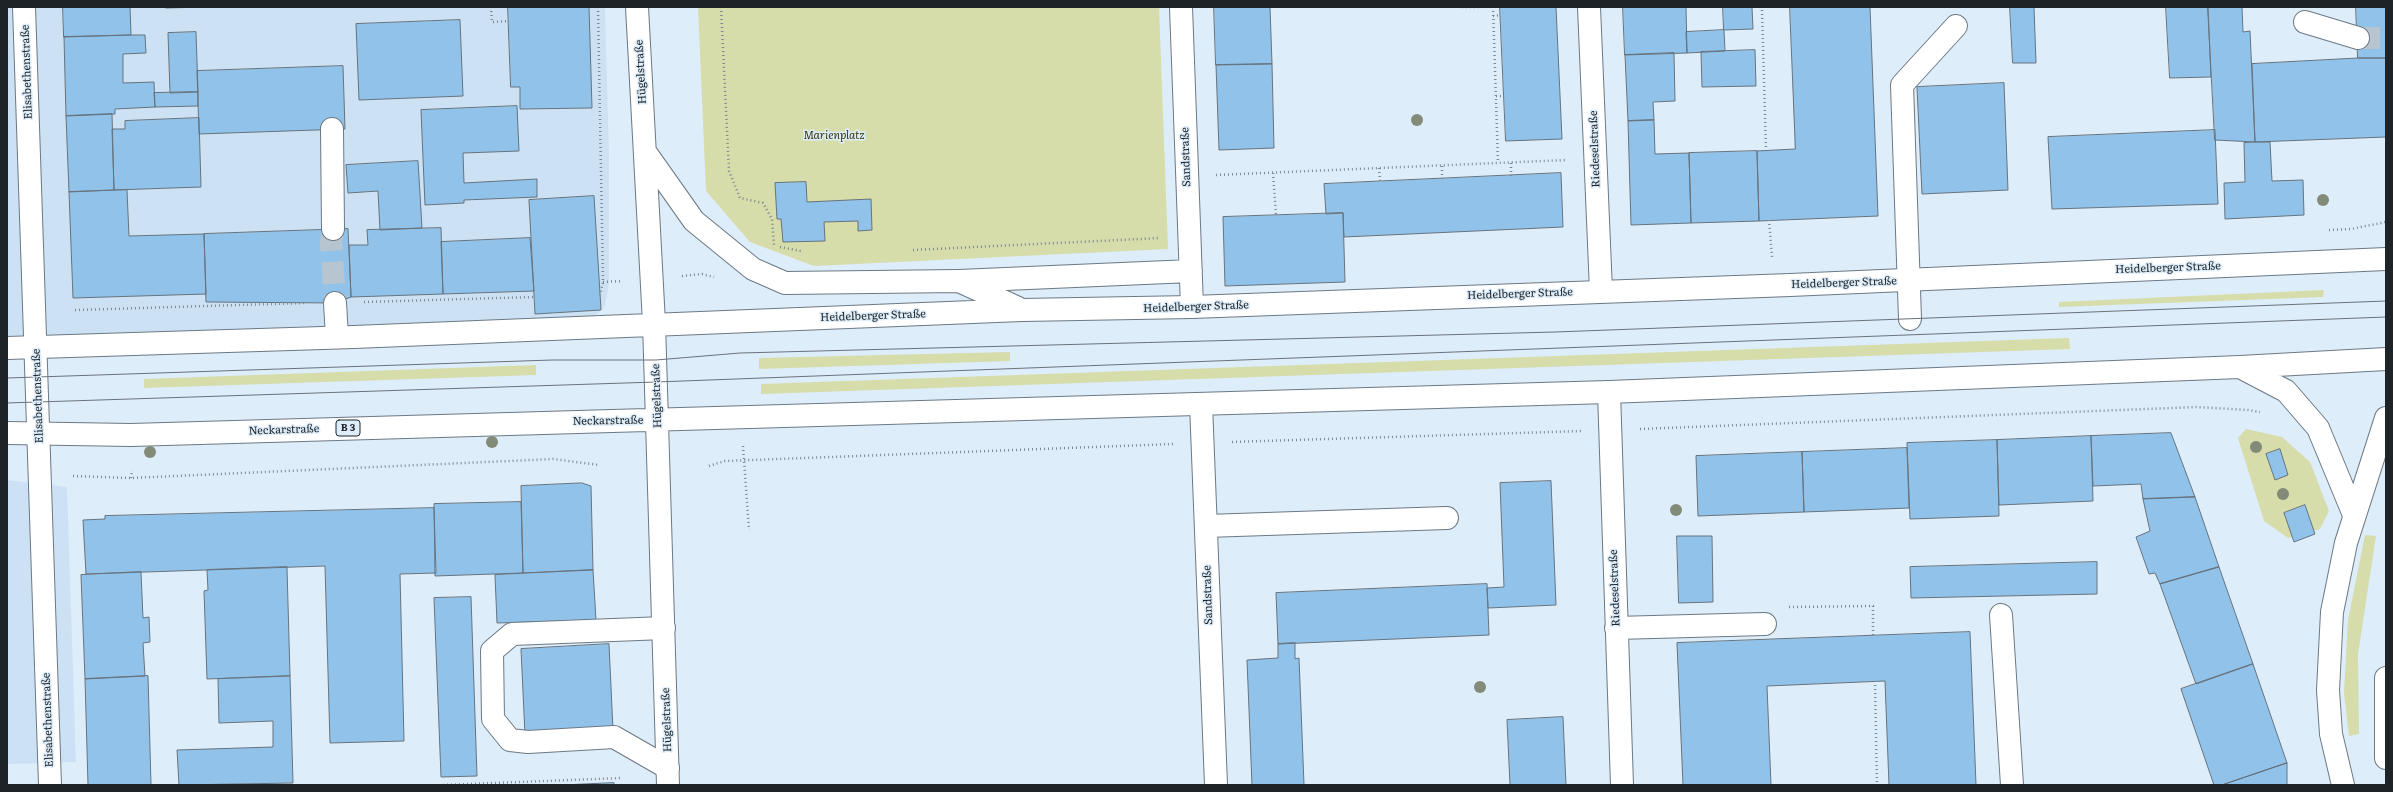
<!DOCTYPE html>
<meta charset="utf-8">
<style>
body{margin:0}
#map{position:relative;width:2393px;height:792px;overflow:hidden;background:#deedfa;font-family:Literata,serif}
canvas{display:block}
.frame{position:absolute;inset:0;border:8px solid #1d2327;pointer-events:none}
</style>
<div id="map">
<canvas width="2393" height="792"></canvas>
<div class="frame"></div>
</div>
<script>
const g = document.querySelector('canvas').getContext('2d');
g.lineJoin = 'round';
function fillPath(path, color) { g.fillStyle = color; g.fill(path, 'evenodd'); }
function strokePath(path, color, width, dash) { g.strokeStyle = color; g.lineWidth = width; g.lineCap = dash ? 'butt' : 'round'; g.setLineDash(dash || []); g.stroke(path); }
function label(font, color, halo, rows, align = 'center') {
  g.font = font + ' Literata,serif'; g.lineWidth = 3; g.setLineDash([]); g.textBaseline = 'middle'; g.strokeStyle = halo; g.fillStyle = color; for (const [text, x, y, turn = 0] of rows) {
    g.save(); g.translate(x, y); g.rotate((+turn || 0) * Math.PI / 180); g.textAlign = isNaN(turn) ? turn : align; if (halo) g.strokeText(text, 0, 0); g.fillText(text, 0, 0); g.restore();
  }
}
fillPath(new Path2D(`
 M7 7H605L609 155V283L605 306 597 314 552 327 7 348Z
 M7 480 67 487 76 762 7 764Z`), '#cce2f4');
fillPath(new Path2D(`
 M698 7H1159L1168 249 814 266 750 242 706 191Z
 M2324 290 2323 297 2059 307V302Z
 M2069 338 2070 349 761 394V384Z
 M1010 352V361L759 369V358Z
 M536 365V375L144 388V379Z
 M2246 429 2282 437 2310 462 2329 511 2320 529 2288 538 2264 521 2238 438Z
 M2365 535 2376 536 2358 654 2359 734 2349 736 2344 693 2348 620Z`), '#d6dcaa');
const building = new Path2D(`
 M63 7H130L131 35 64 37Z
 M166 7H205L166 8Z
 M508 7H589L592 108 520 109V87H511Z
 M1214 7H1270L1272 64 1216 65Z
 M1500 7H1556L1562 139 1506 141Z
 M1623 7H1686L1687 53 1625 55Z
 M1723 7H1752L1753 29 1724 30Z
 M1790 7H1870L1878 216 1759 221 1757 151 1795 149Z
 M2010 7H2034L2036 63H2013Z
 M2166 7H2208L2211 77 2170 78Z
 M2208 7H2242L2243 32 2250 31 2255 142 2215 140Z
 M2356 7H2386V58H2358Z
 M460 20 463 96 359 100 356 24Z
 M1724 30 1725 51 1687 53 1686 32Z
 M196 32 198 92 170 93 168 33Z
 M131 35H145L146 53 123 54V83L154 82 155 107 115 109V114L66 116 64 37Z
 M1755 50 1756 86 1702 87 1701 52Z
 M1674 53 1675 101 1653 102 1654 120 1628 121 1625 55Z
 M2358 58H2386V137L2255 142 2252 64Z
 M1272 64 1274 148 1219 150 1216 65Z
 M343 66 345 129 199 134 197 71Z
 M2004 83 2008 190 1922 194 1917 87Z
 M198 92V106L155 107 154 93Z
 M517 106 519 151 463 153 464 183 537 179V197L464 200V203L425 205 421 110Z
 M112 114 114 190 69 192 66 116Z
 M199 118 201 187 114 190 112 129H125V121Z
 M1654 120 1655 154 1689 153 1691 223 1631 225 1628 121Z
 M2215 130 2218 204 2052 209 2048 137Z
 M2255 142H2270L2272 181 2303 180 2304 215 2225 219 2224 183 2245 182 2244 143Z
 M1757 151 1759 221 1691 223 1689 153Z
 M418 161 422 228 380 230 378 191 348 193 346 165Z
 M1561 173 1563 227 1344 237 1343 213 1326 214 1324 184Z
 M806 182 807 202 871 199 872 230 858 231V221L824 222 825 241 783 242 781 219H777L775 183Z
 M127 190 129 236 204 234 206 294 73 298 69 192Z
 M594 196 601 310 535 314 529 200Z
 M1343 213 1345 282 1225 286 1223 217Z
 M441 228 443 294 351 297 349 245H368L367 230Z
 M348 229 351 297 335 303 206 302 204 234Z
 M530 238 534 291 443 294 441 242Z
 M2171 433 2195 497 2143 499 2141 484 2093 486 2091 436Z
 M2091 436 2093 501 1999 505 1997 440Z
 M1997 440 1999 516 1910 519 1907 443Z
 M1907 448 1909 508 1804 512 1802 452Z
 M2280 449 2288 475 2275 480 2266 454Z
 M1802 452 1804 512 1698 516 1696 456Z
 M1551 481 1556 605 1488 608 1487 588 1504 587 1500 483Z
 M582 483 591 486 593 570 523 573 521 486Z
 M2195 497 2219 567 2160 584 2155 573 2149 574 2136 537 2150 531 2143 499Z
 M521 502 523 573 435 576 434 504Z
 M2305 505 2315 534 2294 542 2284 513Z
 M434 508 436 573 400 574 404 741 330 743 325 566 86 574 83 520 105 519V516Z
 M1677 536H1712L1713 602 1679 603Z
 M2097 562V594L1911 598 1910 567Z
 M287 567 290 676 207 679 204 591 208 590 207 570Z
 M2219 567 2253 664 2196 684 2160 584Z
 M593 570 596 620 497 623 495 575Z
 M141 572 143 618 149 617 150 642 143 643 145 676 85 679 81 575Z
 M1487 584 1489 635 1278 644 1276 593Z
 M471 597 477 776 441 777 434 598Z
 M1970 632 1976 785H1889L1885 681 1767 686 1771 785H1683L1677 643Z
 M1295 643V659L1299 658 1304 785H1252L1247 660 1278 658V644Z
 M609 644 613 730 525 735 521 649Z
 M2253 664 2287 763 2222 785H2214L2181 689Z
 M148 676 151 785H88L85 679Z
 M290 676 293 783 179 785 177 750 273 747V721L219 723 218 679Z
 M1563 717 1566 785H1510L1507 720Z
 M2287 763V785H2222Z
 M614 783V785H563Z`);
fillPath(building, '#91c3ea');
strokePath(building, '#66737e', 1);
strokePath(new Path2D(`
 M2358 38H2386
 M333 229 331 243 335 303`), '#b7c5d0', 22, [22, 11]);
const minor = new Path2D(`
 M24 7 50 785
 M1181 7 1192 307
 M1589 7 1601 291
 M2305 22 2358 38
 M332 129 333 229
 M959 281 1191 271
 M335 303 337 337
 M1910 319 1902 85 1956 26
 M1609 392 1622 785
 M1201 404 1216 785
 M1206 526 1447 518
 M2001 615 2012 785
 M664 628 512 634 492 651 493 719 510 740 528 742 614 737 668 768
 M1616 628 1765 624`);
const major = new Path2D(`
 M637 7 654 323 668 785
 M646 153 694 221 753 269 785 283 959 281 1018 308
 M7 348 354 337 1022 310 1192 307 1790 285 2386 259
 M2240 367 2286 391 2318 428 2354 515
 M7 433 131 435 1609 392 2240 367 2386 359
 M2386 678V758
 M2343 785 2331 734 2328 690 2332 612 2346 543 2386 418`);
strokePath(minor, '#6c7984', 24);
strokePath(major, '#6c7984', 24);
strokePath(new Path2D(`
 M491 7 492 22 509 21
 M598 7 603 282 600 295
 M721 7 729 171 740 198 763 203 772 219 774 245
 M1462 7H1479
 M1493 7 1498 163
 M1762 10 1766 150
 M1493 16 1501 15
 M1496 96H1504
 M1511 163V176
 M1442 166V179
 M1379 168 1380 181
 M1273 173 1276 215
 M1216 175 1567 160
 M1769 220 1772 257
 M2329 230 2351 229 2386 222
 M780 247 801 251
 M913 250 1160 238
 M682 276 702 274 714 277
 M603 282 623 281
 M364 302 534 297
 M75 310 305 303
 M1640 429 2197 407 2248 410 2260 412
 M1232 442 1581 431
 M743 446 749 530
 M709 466 725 461 1173 444
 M73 476 131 478 553 459 599 465
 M131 478 132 470
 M1789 607 1873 606V635
 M1875 681 1877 785
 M443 785 622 778`), '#7d8890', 2.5, [1, 3]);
strokePath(minor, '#fff', 22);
strokePath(major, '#fff', 22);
strokePath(new Path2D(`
 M7 378 552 360H656L740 353 1555 332 2386 301
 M7 403 656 382 2386 317`), '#69727a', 1);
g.fillStyle = '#828a78';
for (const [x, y] of [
 [1417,120],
 [2323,200],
 [492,442],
 [2256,447],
 [150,452],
 [2283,494],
 [1676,510],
 [1480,687]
]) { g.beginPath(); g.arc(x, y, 6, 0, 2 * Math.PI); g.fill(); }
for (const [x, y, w] of [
 [348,428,24]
]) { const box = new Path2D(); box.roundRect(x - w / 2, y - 8, w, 16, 3); g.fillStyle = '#deedfa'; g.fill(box); strokePath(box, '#1d2327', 1); }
label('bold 10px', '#1d2327', null, [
 ["B 3",348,428]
]);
label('11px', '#1d2327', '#deedfa', [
 ["Elisabethenstraße",27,72,-92],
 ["Hügelstraße",641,72,-93],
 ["Riedeselstraße",1595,149,-92],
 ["Sandstraße",1186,157,-92],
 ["Heidelberger Straße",2168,268,-2],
 ["Heidelberger Straße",1844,283,-2],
 ["Heidelberger Straße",1520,294,-2],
 ["Heidelberger Straße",1196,307,-2],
 ["Heidelberger Straße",873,316,-2],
 ["Elisabethenstraße",38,396,-92],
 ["Hügelstraße",657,396,-92],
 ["Neckarstraße",608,421,-1],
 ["Neckarstraße",284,430,-2],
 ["Riedeselstraße",1615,588,-92],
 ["Sandstraße",1208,595,-92],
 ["Elisabethenstraße",48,720,-92],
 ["Hügelstraße",667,720,-92]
]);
label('italic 11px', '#36390d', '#deedfa', [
 ["Marienplatz",834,136]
]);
</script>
